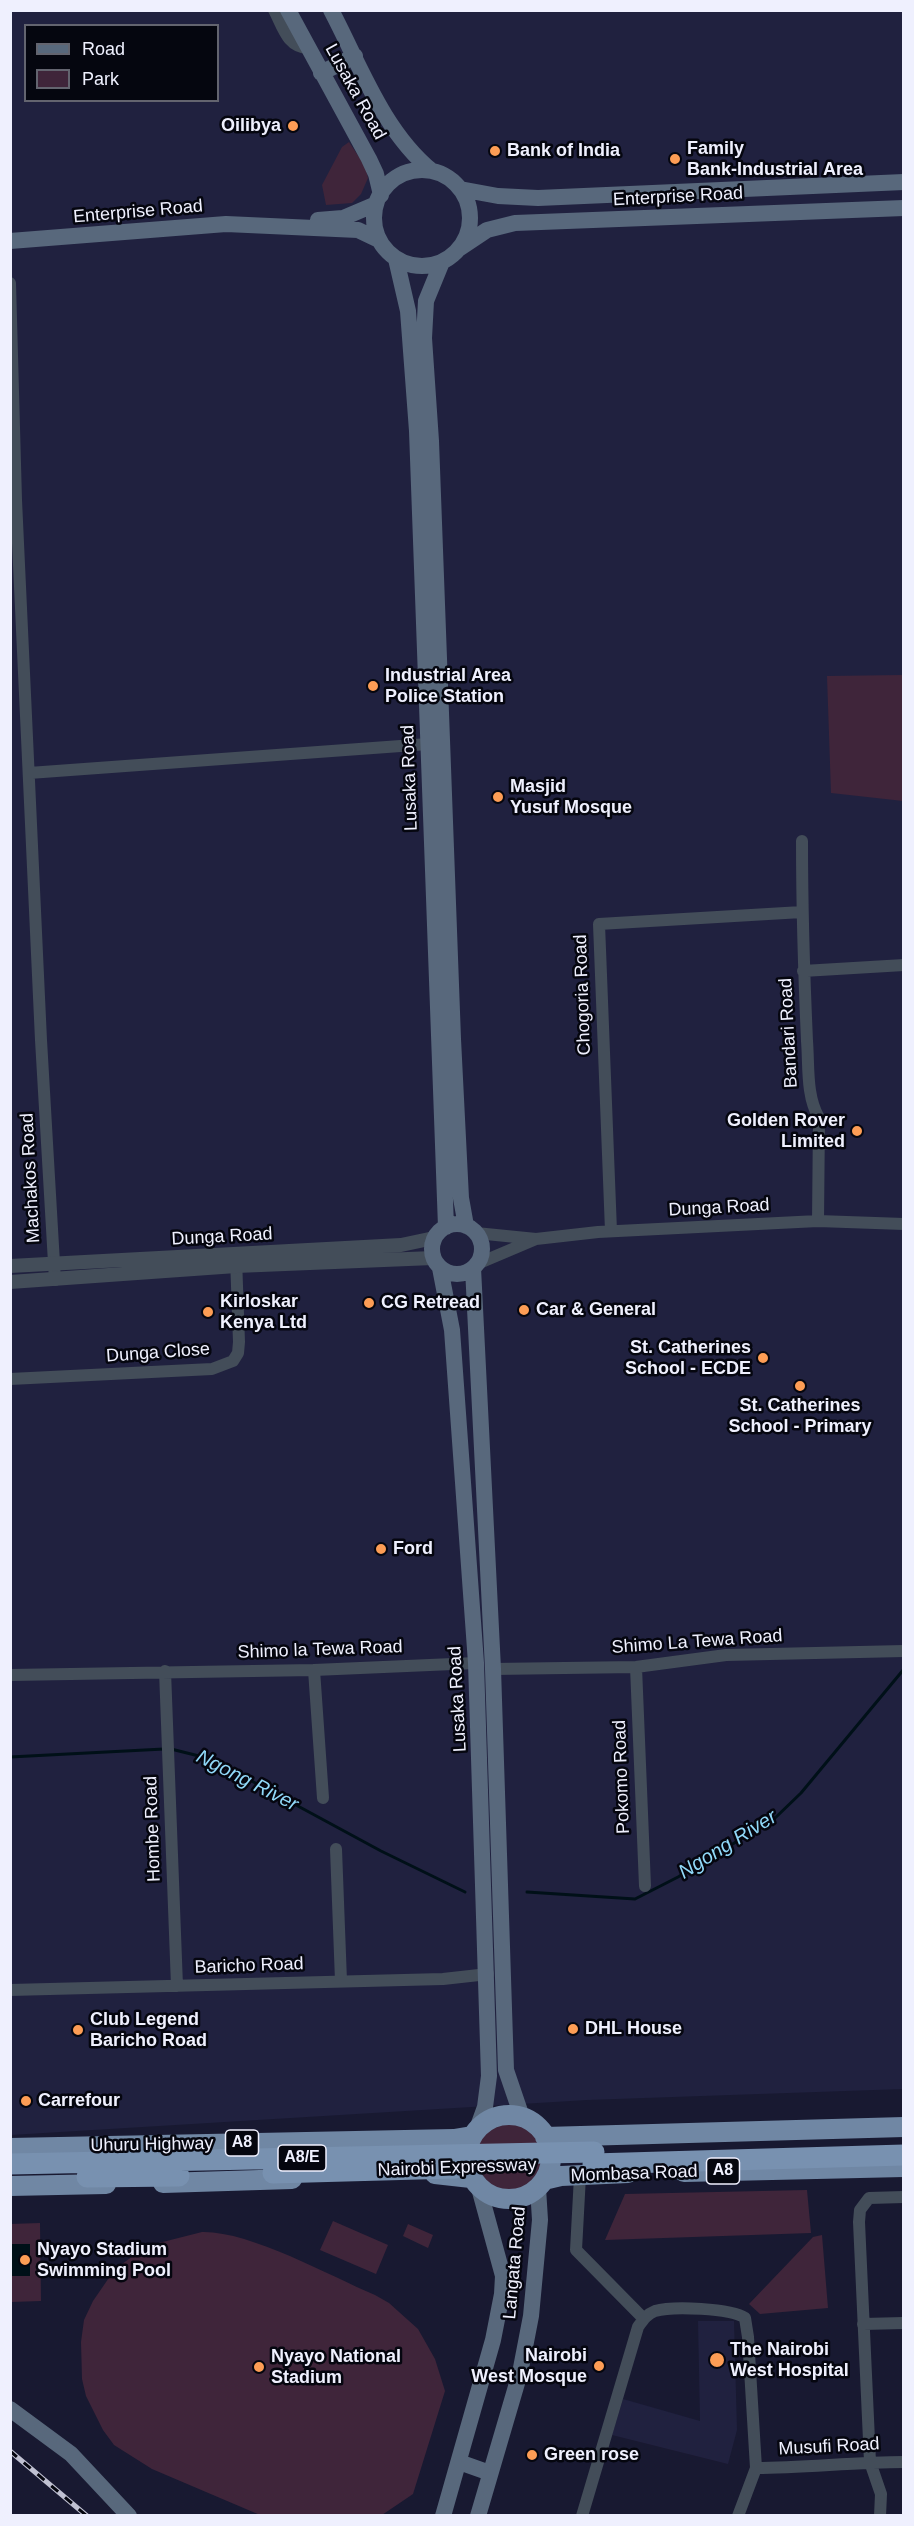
<!DOCTYPE html>
<style>
body{margin:0}
#map{position:relative;width:914px;height:2526px;overflow:hidden;background:#181931;font-family:Arial,sans-serif}
canvas{display:block}
.frame{position:absolute;inset:0;border:12px solid #eff0fe;pointer-events:none}
.legend{position:absolute;left:24px;top:24px;width:195px;height:78px;box-sizing:border-box;background:#05060f;border:2px solid #63646f;margin:0;padding:8px 10px;list-style:none;font-size:18px;color:#eff0fe}
.legend li{display:flex;align-items:center;gap:12px;height:30px}
.legend b{width:30px;border:2px solid #63646f}
</style>
<div id="map">
<canvas width="914" height="2526"></canvas>
<div class="frame"></div>
<ul class="legend">
<li><b style="height:8px;background:#58687c"></b>Road</li>
<li><b style="height:16px;background:#3f253a"></b>Park</li>
</ul>
</div>
<script>
const g = document.querySelector('canvas').getContext('2d');
g.lineJoin = 'round';
function fillPath(path, color) { g.fillStyle = color; g.fill(path, 'evenodd'); }
function strokePath(path, color, width, dash) { g.strokeStyle = color; g.lineWidth = width; g.lineCap = dash ? 'butt' : 'round'; g.setLineDash(dash || []); g.stroke(path); }
function label(font, color, halo, rows, align = 'center') {
  g.font = font + ' Arial,sans-serif'; g.lineWidth = 5; g.setLineDash([]); g.textBaseline = 'middle'; g.strokeStyle = halo; g.fillStyle = color; for (const [text, x, y, turn = 0] of rows) {
    g.save(); g.translate(x, y); g.rotate((+turn || 0) * Math.PI / 180); g.textAlign = isNaN(turn) ? turn : align; if (halo) g.strokeText(text, 0, 0); g.fillText(text, 0, 0); g.restore();
  }
}
fillPath(new Path2D(`
 M11 11H903V2089L587 2100 11 2135ZM26 26H218V100H26Z
 M698 2321H734L737 2430 728 2464 612 2435 623 2399 700 2421Z`), '#20213f');
fillPath(new Path2D(`
 M349 142 365 166 368 178 361 194 352 203 326 205 322 185 342 147Z
 M903 675V801L831 793 827 676Z
 M475 2157a34 34 0 1 1 68 0a34 34 0 1 1-68 0Z
 M807 2190 811 2233 605 2240 625 2194Z
 M333 2221 388 2245 376 2274 320 2250Z
 M40 2223 41 2301 11 2302 10 2224Z
 M408 2224 433 2235 428 2248 403 2236Z
 M202 2232C250 2231 328 2275 375 2295L389 2303 418 2329 435 2359 445 2391 413 2494 382 2515H260L152 2469 114 2445 103 2430 86 2396 82 2379 81 2342 84 2320 93 2301 115 2269 147 2246Z
 M822 2235 828 2308 760 2314 749 2304 813 2237Z`), '#3f253a');
fillPath(new Path2D(`
 M11 2244H30V2276H11Z`), '#001018');
strokePath(new Path2D(`
 M171 1749 211 1759 381 1851 465 1892
 M10 1757 164 1749
 M527 1892 635 1899 678 1877 774 1819 801 1793 904 1669`), '#001018', 3);
strokePath(new Path2D(`
 M274 10C283 27 287 47 308 48
 M10 283 16 500 41 1040 55 1280
 M29 773 428 744
 M802 841C802 908 804 974 807 1041 809 1066 806 1096 819 1118L818 1221
 M803 971 904 965
 M611 1231 599 924 802 912
 M476 1233 536 1239 598 1232 818 1221 904 1224
 M477 1264 536 1239
 M10 1379 212 1369 233 1361 238 1353 239 1342 236 1258
 M636 1667 645 1886
 M493 1669 636 1667 726 1655 904 1651
 M314 1670 323 1798
 M165 1671 177 1986
 M10 1675 314 1670 476 1663
 M336 1849 341 1981
 M10 1990 443 1979 488 1974
 M580 2176 576 2250 644 2319
 M863 2324 904 2323
 M756 2468C805 2468 854 2462 904 2462
 M582 2516 638 2327C643 2320 647 2314 655 2311 672 2306 731 2308 745 2318L748 2337 756 2468 738 2516
 M880 2516 881 2494 870 2462 859 2222 860 2210 869 2198 904 2197`), '#434d59', 12);
strokePath(new Path2D(`
 M10 1266 401 1245 434 1238
 M10 1282 236 1266 433 1258`), '#434d59', 14);
strokePath(new Path2D(`
 M288 10 369 159 376 174 381 195
 M331 10C360 65 383 131 432 171
 M321 73 355 56
 M374 218a48 48 0 1 1 96 0a48 48 0 1 1-96 0Z
 M460 189 498 196 538 198 904 182
 M318 220 343 218 376 204
 M10 241 226 224 358 230 379 240
 M460 248 487 230 515 223 904 208
 M396 259 408 311 417 431 446 1227
 M442 262 426 301 424 338 431 441 453 1039 461 1198 466 1226
 M432 1249a25 25 0 1 1 50 0a25 25 0 1 1-50 0Z
 M440 1268 452 1330 476 1663 489 2076 485 2107 477 2129
 M473 1268 493 1669 506 2070 522 2117
 M10 2409 71 2454 129 2516
 M459 2462 490 2473
 M443 2516 493 2340 502 2294 503 2276 479 2188
 M478 2516 520 2373 531 2316 540 2220 538 2188`), '#58687c', 16);
strokePath(new Path2D(`
 M467 2157a42 42 0 1 1 84 0a42 42 0 1 1-84 0Z
 M545 2137 904 2127
 M10 2148 454 2139 472 2136
 M684 2172 904 2167
 M435 2174 471 2178
 M544 2180 561 2176 628 2173
 M163 2183 292 2179
 M10 2186 106 2184`), '#7087a4', 20);
strokePath(new Path2D(`
 M593 2164 904 2155`), '#7891b0', 21);
const rail = new Path2D(`
 M10 2451 87 2516`);
strokePath(rail, '#c0c1d2', 5);
strokePath(rail, '#05060f', 3, [9]);
strokePath(new Path2D(`
 M10 2164 594 2152
 M273 2173 455 2168
 M87 2177 179 2176`), '#7891b0', 21);
for (const [x, y, r, color] of [
 [293,126,6,"#fd9d55"],
 [495,151,6,"#fd9d55"],
 [675,159,6,"#fd9d55"],
 [373,686,6,"#fd9d55"],
 [498,797,6,"#fd9d55"],
 [857,1131,6,"#fd9d55"],
 [369,1303,6,"#fd9d55"],
 [524,1310,6,"#fd9d55"],
 [208,1312,6,"#fd9d55"],
 [763,1358,6,"#fd9d55"],
 [800,1386,6,"#fd9d55"],
 [381,1549,6,"#fd9d55"],
 [573,2029,6,"#fd9d55"],
 [78,2030,6,"#fd9d55"],
 [26,2101,6,"#fd9d55"],
 [25,2260,6,"#fd9d55"],
 [717,2360,8,"#fd9d55"],
 [599,2366,6,"#fd9d55"],
 [259,2367,6,"#fd9d55"],
 [532,2455,6,"#fd9d55"]
]) { const dot = new Path2D(); dot.arc(x, y, r, 0, 2 * Math.PI); g.fillStyle = color; g.fill(dot); strokePath(dot, '#05060f', 2); }
for (const [x, y, w] of [
 [242,2143,33],
 [302,2158,48],
 [723,2171,33]
]) { const box = new Path2D(); box.roundRect(x - w / 2, y - 13, w, 26, 4.5); g.fillStyle = '#05060f'; g.fill(box); strokePath(box, '#eff0fe', 1.5); }
label('bold 16px', '#eff0fe', null, [
 ["A8",242,2143],
 ["A8/E",302,2158],
 ["A8",723,2171]
]);
label('18px', '#eff0fe', '#05060f', [
 ["Lusaka Road",355,92,61],
 ["Enterprise Road",678,197,-3],
 ["Enterprise Road",138,212,-5],
 ["Lusaka Road",410,778,-92],
 ["Chogoria Road",583,995,-92],
 ["Bandari Road",789,1033,-93],
 ["Machakos Road",31,1178,-93],
 ["Dunga Road",719,1208,-3],
 ["Dunga Road",222,1237,-3],
 ["Dunga Close",158,1353,-4],
 ["Shimo La Tewa Road",697,1642,-4],
 ["Shimo la Tewa Road",320,1650,-2],
 ["Lusaka Road",458,1699,-93],
 ["Pokomo Road",622,1777,-92],
 ["Hombe Road",153,1829,-92],
 ["Baricho Road",249,1966,-2],
 ["Uhuru Highway",152,2145,-1],
 ["Nairobi Expressway",457,2168,-2],
 ["Mombasa Road",634,2174,-2],
 ["Langata Road",515,2263,-85],
 ["Musufi Road",829,2447,-3]
]);
label('bold 18px', '#eff0fe', '#05060f', [
 ["Oilibya",281,126,"right"],
 ["Family",687,149],
 ["Bank-Industrial Area",687,170],
 ["Bank of India",507,151],
 ["Industrial Area",385,676],
 ["Police Station",385,697],
 ["Masjid",510,787],
 ["Yusuf Mosque",510,808],
 ["Golden Rover",845,1121,"right"],
 ["Limited",845,1142,"right"],
 ["Kirloskar",220,1302],
 ["Kenya Ltd",220,1323],
 ["CG Retread",381,1303],
 ["Car & General",536,1310],
 ["St. Catherines",751,1348,"right"],
 ["School - ECDE",751,1369,"right"],
 ["St. Catherines",800,1406,"center"],
 ["School - Primary",800,1427,"center"],
 ["Ford",393,1549],
 ["Club Legend",90,2020],
 ["Baricho Road",90,2041],
 ["DHL House",585,2029],
 ["Carrefour",38,2101],
 ["Nyayo Stadium",37,2250],
 ["Swimming Pool",37,2271],
 ["The Nairobi",730,2350],
 ["West Hospital",730,2371],
 ["Nairobi",587,2356,"right"],
 ["West Mosque",587,2377,"right"],
 ["Nyayo National",271,2357],
 ["Stadium",271,2378],
 ["Green rose",544,2455]
], 'left');
label('italic 20px', '#91d9f9', '#05060f', [
 ["Ngong River",247,1781,27],
 ["Ngong River",728,1845,-32]
]);
</script>
